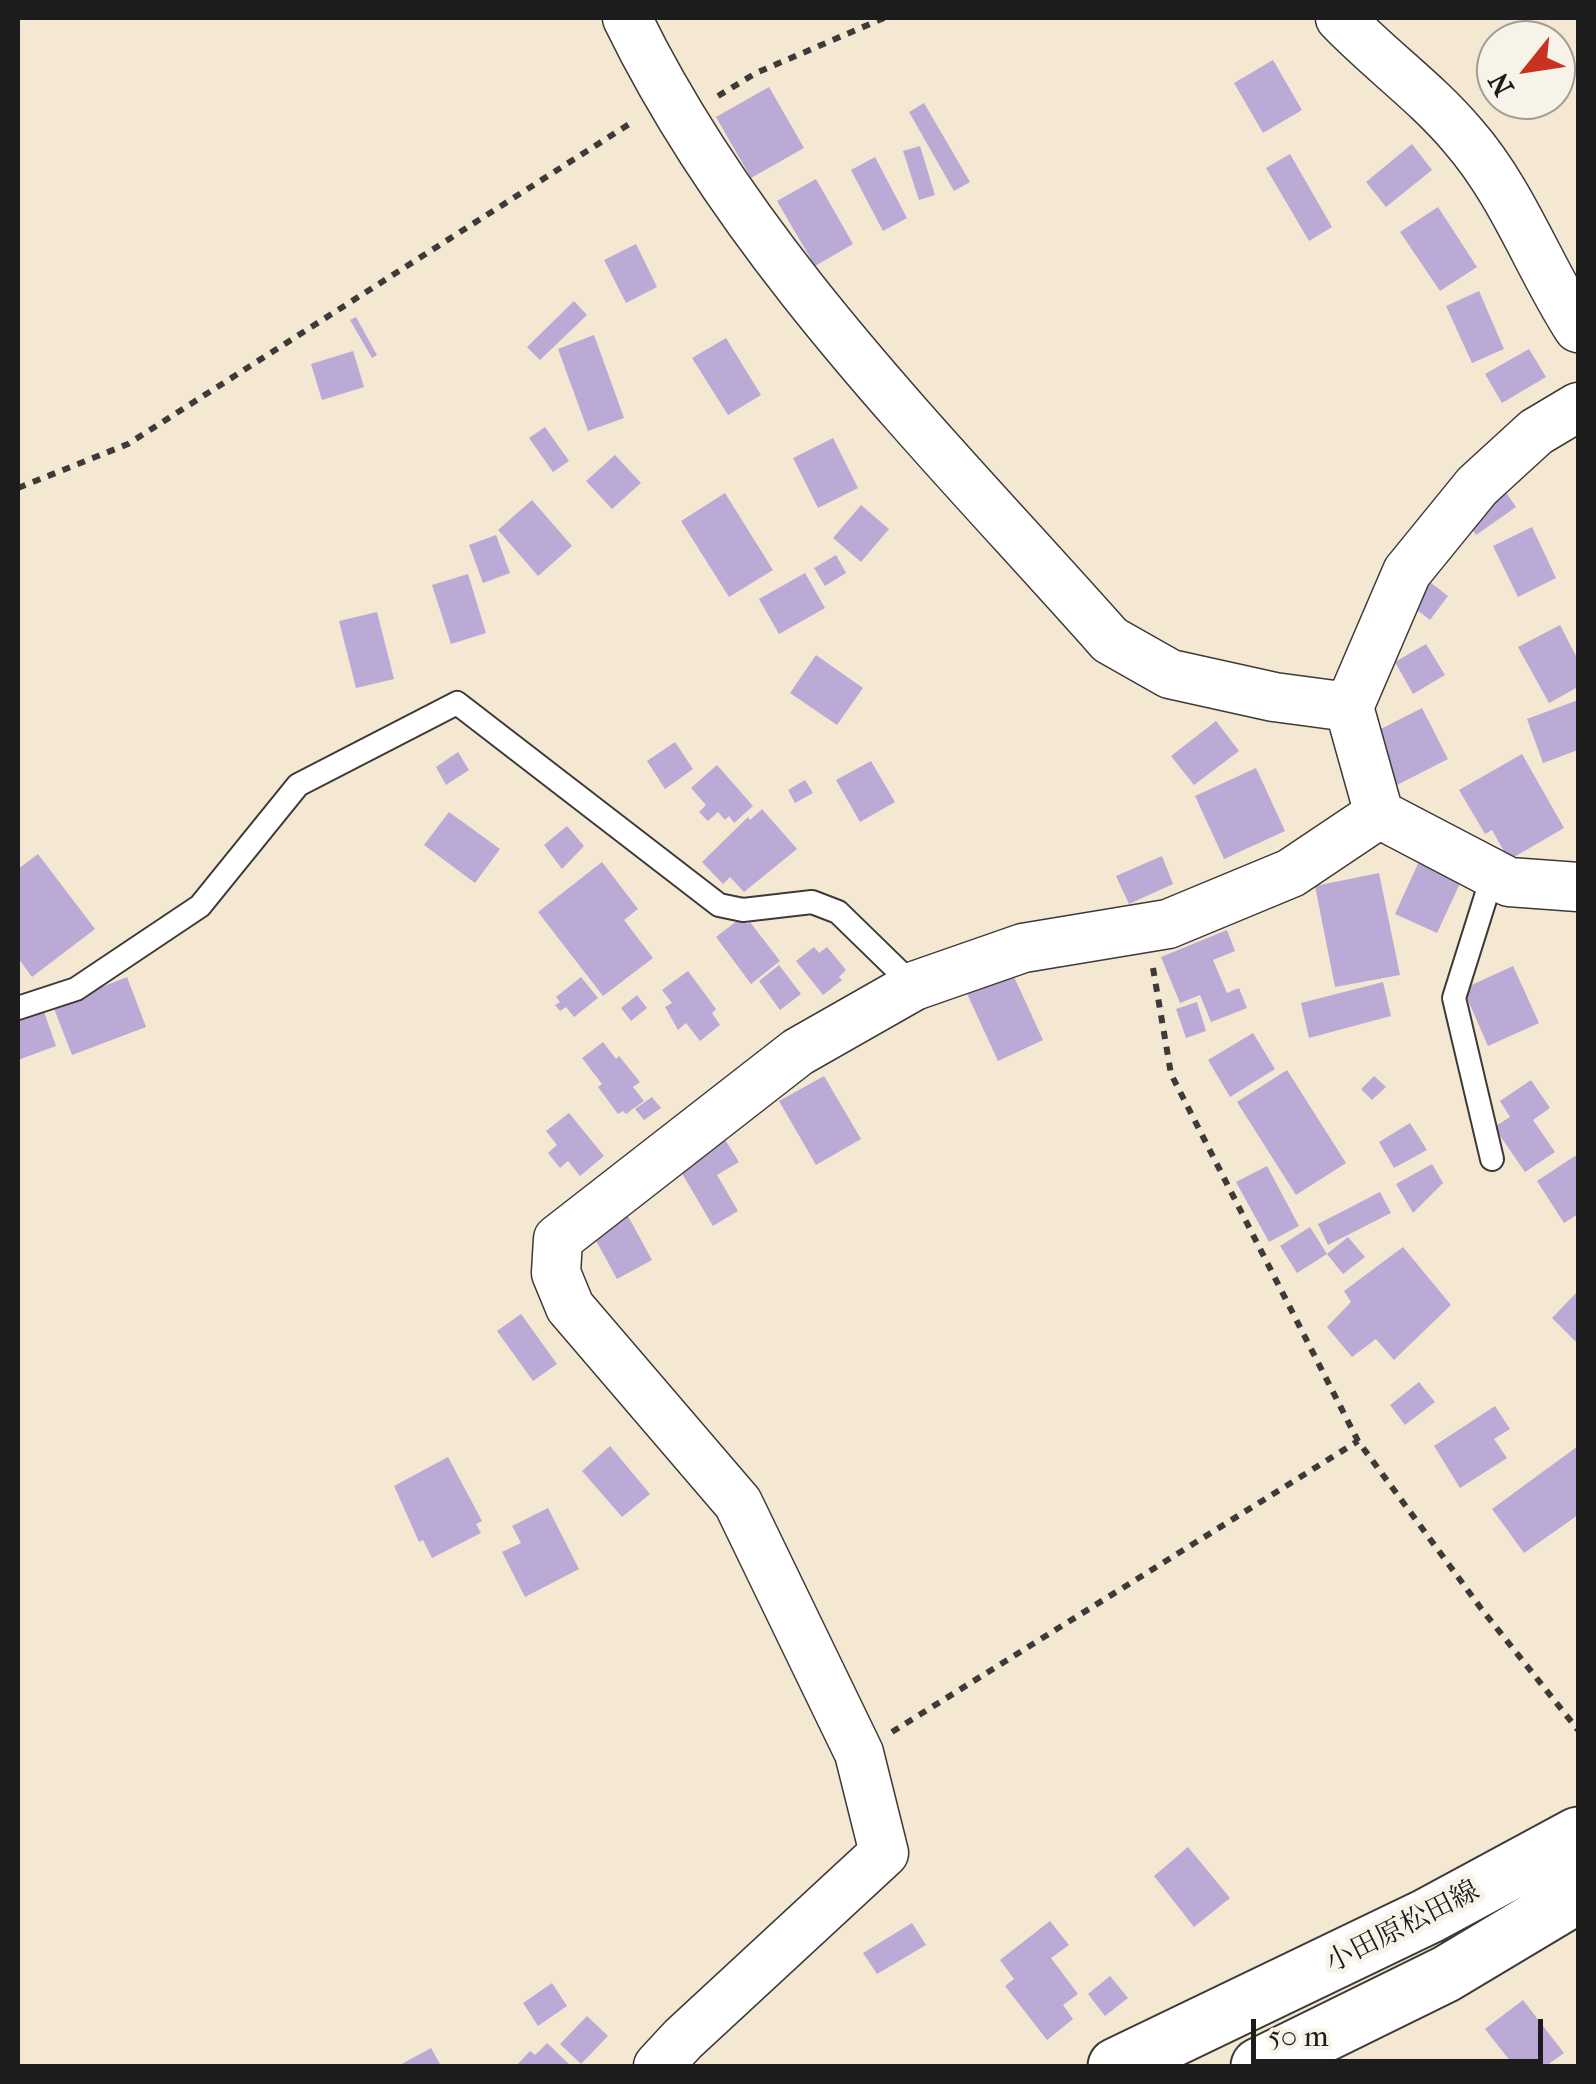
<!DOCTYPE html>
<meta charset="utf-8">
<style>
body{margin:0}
#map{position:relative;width:1596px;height:2084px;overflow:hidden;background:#f5e8d3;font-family:"IM FELL French Canon",serif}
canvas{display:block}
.frame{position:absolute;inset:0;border:20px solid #1c1c1c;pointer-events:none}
.north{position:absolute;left:1476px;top:20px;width:100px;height:100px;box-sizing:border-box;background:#f7f3e8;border:2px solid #9f9d96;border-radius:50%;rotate:240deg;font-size:28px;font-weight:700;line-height:40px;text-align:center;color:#1c1c1c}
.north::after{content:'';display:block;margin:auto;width:35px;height:45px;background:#c8321e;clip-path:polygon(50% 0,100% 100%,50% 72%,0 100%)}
.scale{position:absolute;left:1251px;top:2019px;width:292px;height:45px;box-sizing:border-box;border:5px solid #1c1c1c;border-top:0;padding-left:12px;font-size:30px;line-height:35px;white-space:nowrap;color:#1c1c1c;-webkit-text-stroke:8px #f7f3e8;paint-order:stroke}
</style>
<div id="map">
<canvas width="1596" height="2084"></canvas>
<div class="frame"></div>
<div class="north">N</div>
<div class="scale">50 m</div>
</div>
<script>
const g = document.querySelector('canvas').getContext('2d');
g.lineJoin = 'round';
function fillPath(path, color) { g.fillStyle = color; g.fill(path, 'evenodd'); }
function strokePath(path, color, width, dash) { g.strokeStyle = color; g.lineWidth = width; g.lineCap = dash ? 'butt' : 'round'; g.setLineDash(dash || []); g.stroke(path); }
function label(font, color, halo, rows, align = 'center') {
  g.font = font + ' "IM FELL French Canon","Noto Serif JP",serif'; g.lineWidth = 10; g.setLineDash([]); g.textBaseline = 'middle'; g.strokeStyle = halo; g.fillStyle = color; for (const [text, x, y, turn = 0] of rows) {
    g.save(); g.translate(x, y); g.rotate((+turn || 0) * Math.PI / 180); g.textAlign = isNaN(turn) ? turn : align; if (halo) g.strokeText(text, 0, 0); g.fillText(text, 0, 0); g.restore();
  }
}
fillPath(new Path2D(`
 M1273 60 1302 110 1263 133 1234 83Z
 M769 87 804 148 751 178 716 117Z
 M924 103 970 182 954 191 909 112Z
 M1412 144 1432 170 1386 207 1366 182Z
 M920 146 935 195 919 200 903 151Z
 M1290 154 1332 227 1309 241 1266 168Z
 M875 157 907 218 883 231 851 170Z
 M816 179 853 244 815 266 777 201Z
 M1438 207 1477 267 1440 291 1400 232Z
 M636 244 657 287 626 303 604 260Z
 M1479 291 1504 349 1472 363 1446 306Z
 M574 301 587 315 540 360 527 347Z
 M356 317 377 355 372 358 350 320Z
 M594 335 624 418 588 431 558 349Z
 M726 338 761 395 728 415 692 358Z
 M1529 349 1546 377 1502 403 1485 374Z
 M353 351 364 387 322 400 311 364Z
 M545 427 569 461 553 472 529 438Z
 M833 438 858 488 818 508 793 458Z
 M615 455 641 483 612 509 586 481Z
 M1501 485 1516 507 1476 535 1461 513Z
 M725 493 773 570 729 597 681 521Z
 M532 500 572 546 538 576 498 530Z
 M861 505 889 529 861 562 833 538Z
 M1532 527 1556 578 1518 597 1493 546Z
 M496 535 510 573 483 583 469 545Z
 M836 555 846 573 825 586 814 568Z
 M805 573 825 608 779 634 759 599Z
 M468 574 486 633 451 644 432 585Z
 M1426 579 1448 596 1430 620 1408 603Z
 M377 612 394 679 356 688 339 621Z
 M1560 625 1578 660V687L1549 703 1518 647Z
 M1426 644 1445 675 1413 694 1395 662Z
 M816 655 863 688 837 725 790 693Z
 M1578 700V750L1543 763 1527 719Z
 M1422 708 1448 759 1395 786 1369 735Z
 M1216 721 1239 751 1194 785 1171 756Z
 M675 742 693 769 665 789 647 761Z
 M458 752 469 770 446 785 436 767Z
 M1522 754 1564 828 1509 860 1492 830 1485 834 1459 790Z
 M871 761 895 802 860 822 836 780Z
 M717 765 753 806 734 823 729 816 725 820 718 812 708 821 699 812 706 805 691 788Z
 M1256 768 1285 831 1224 859 1195 796Z
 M805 780 813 793 795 803 788 790Z
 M762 809 797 849 744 892 730 877 723 884 702 862 748 817 750 820Z
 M449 812 500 849 475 883 424 845Z
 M567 826 584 846 562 869 544 845Z
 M38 854 95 929 32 977 18 958V869Z
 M1162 856 1173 884 1129 904 1116 876Z
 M1421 857 1463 877 1437 933 1395 914Z
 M602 862 638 909 624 920 653 958 603 996 538 912Z
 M1379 873 1400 975 1335 987 1315 886Z
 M742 917 747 924 750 922 780 961 751 984 716 937Z
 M1227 930 1235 951 1213 960 1227 993 1239 988 1247 1008 1211 1022 1200 995 1180 1003 1161 957Z
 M814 947 819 953 827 947 846 970 839 977 842 980 823 995 796 961Z
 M779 965 801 994 780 1010 759 981Z
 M1513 966 1539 1023 1488 1046 1463 989Z
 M1010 968 1043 1040 998 1061 963 985Z
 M688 971 716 1009 712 1013 720 1025 700 1041 686 1023 678 1030 665 1007 672 1003 662 990Z
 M127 977 146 1027 72 1055 53 1006Z
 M581 977 598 998 574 1017 566 1007 560 1011 555 1005 560 1002 556 997Z
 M1383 982 1391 1016 1309 1038 1301 1003Z
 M637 995 647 1008 631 1021 621 1008Z
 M1197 1002 1206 1031 1186 1038 1176 1009Z
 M43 1009 56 1046 18 1060V1018Z
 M1253 1033 1275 1069 1230 1097 1208 1060Z
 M603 1042 616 1059 619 1056 640 1082 633 1087 644 1101 626 1114 623 1111 618 1114 598 1087 602 1084 582 1058Z
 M1287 1070 1346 1163 1296 1195 1237 1102Z
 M824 1076 861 1139 816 1165 779 1101Z
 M1374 1076 1386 1087 1372 1100 1361 1089Z
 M1531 1080 1550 1108 1533 1120 1555 1152 1525 1172 1494 1127 1510 1117 1500 1101Z
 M652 1097 661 1108 644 1120 635 1109Z
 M569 1113 604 1156 580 1176 568 1161 560 1168 548 1153 557 1145 546 1131Z
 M1410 1123 1427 1150 1394 1168 1379 1142Z
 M721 1133 739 1162 717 1175 738 1211 713 1226 674 1160Z
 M1578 1154V1214L1564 1223 1537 1181Z
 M1432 1164 1443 1183 1413 1213 1396 1184Z
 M1267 1166 1299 1226 1269 1242 1236 1182Z
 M1380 1192 1391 1213 1328 1245 1318 1224Z
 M623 1207 652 1260 617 1279 588 1226Z
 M1310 1227 1327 1254 1297 1273 1280 1246Z
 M1348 1237 1365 1257 1343 1274 1327 1254Z
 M1403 1247 1451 1305 1394 1360 1376 1339 1352 1357 1327 1327 1351 1302 1344 1291Z
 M1578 1291V1344L1552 1318Z
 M521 1314 557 1364 533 1381 497 1331Z
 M1419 1382 1435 1402 1405 1425 1390 1405Z
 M1495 1406 1510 1429 1494 1439 1507 1458 1460 1488 1434 1446Z
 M610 1446 650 1494 622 1517 582 1471Z
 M1578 1446V1515L1524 1553 1492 1509Z
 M448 1457 482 1521 476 1524 481 1533 432 1558 423 1540 419 1542 394 1486Z
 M548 1508 579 1569 525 1597 502 1552 521 1543 512 1526Z
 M1188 1847 1230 1898 1194 1927 1154 1876Z
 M1050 1921 1069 1945 1051 1958 1078 1994 1063 2005 1073 2019 1047 2040 1005 1986 1014 1979 1000 1960Z
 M912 1923 926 1945 877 1974 863 1953Z
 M1110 1976 1128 1998 1105 2016 1088 1994Z
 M552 1983 567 2006 538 2026 523 2003Z
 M1523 2000 1564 2053 1546 2066H1514L1485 2029Z
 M587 2016 608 2036 581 2064 560 2044Z
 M547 2043 571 2066H516L530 2051 535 2055Z
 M431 2048 441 2066H398Z`), '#bba9d6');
const lane = new Path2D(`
 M18 1008 76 989 200 906 298 785 457 703 719 905 743 910 812 902 838 912 914 986
 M1492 1159 1454 998 1493 874`);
const street = new Path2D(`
 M627 18C742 255 937 445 1110 640L1170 674 1274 697 1349 707 1407 572 1477 486 1536 432 1578 407
 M1340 18C1379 59 1426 92 1463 136 1513 193 1538 266 1578 328
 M1349 707 1379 814 1509 882 1578 887
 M658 2066 683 2039 884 1853 859 1753 738 1503 570 1307 556 1273 558 1239 798 1052 914 986 1023 948 1168 924 1291 873 1379 814`);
const secondary = new Path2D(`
 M1116 2066 1428 1916 1578 1835
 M1259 2066 1446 1974 1578 1895`);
strokePath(lane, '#3d3b37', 26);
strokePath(street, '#3d3b37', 51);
strokePath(secondary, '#3d3b37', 59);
strokePath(new Path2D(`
 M718 96 756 73 884 18
 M18 488 128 444 634 121
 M1153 968 1171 1074 1358 1441 1480 1607 1578 1730
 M892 1732 1358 1441`), '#3d3b37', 6, [8, 8]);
strokePath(lane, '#fff', 22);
strokePath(street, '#fff', 48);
strokePath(secondary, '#fff', 55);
label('28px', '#1c1c1c', '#f7f3e8', [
 ["小田原松田線",1403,1928,-27]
]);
</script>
